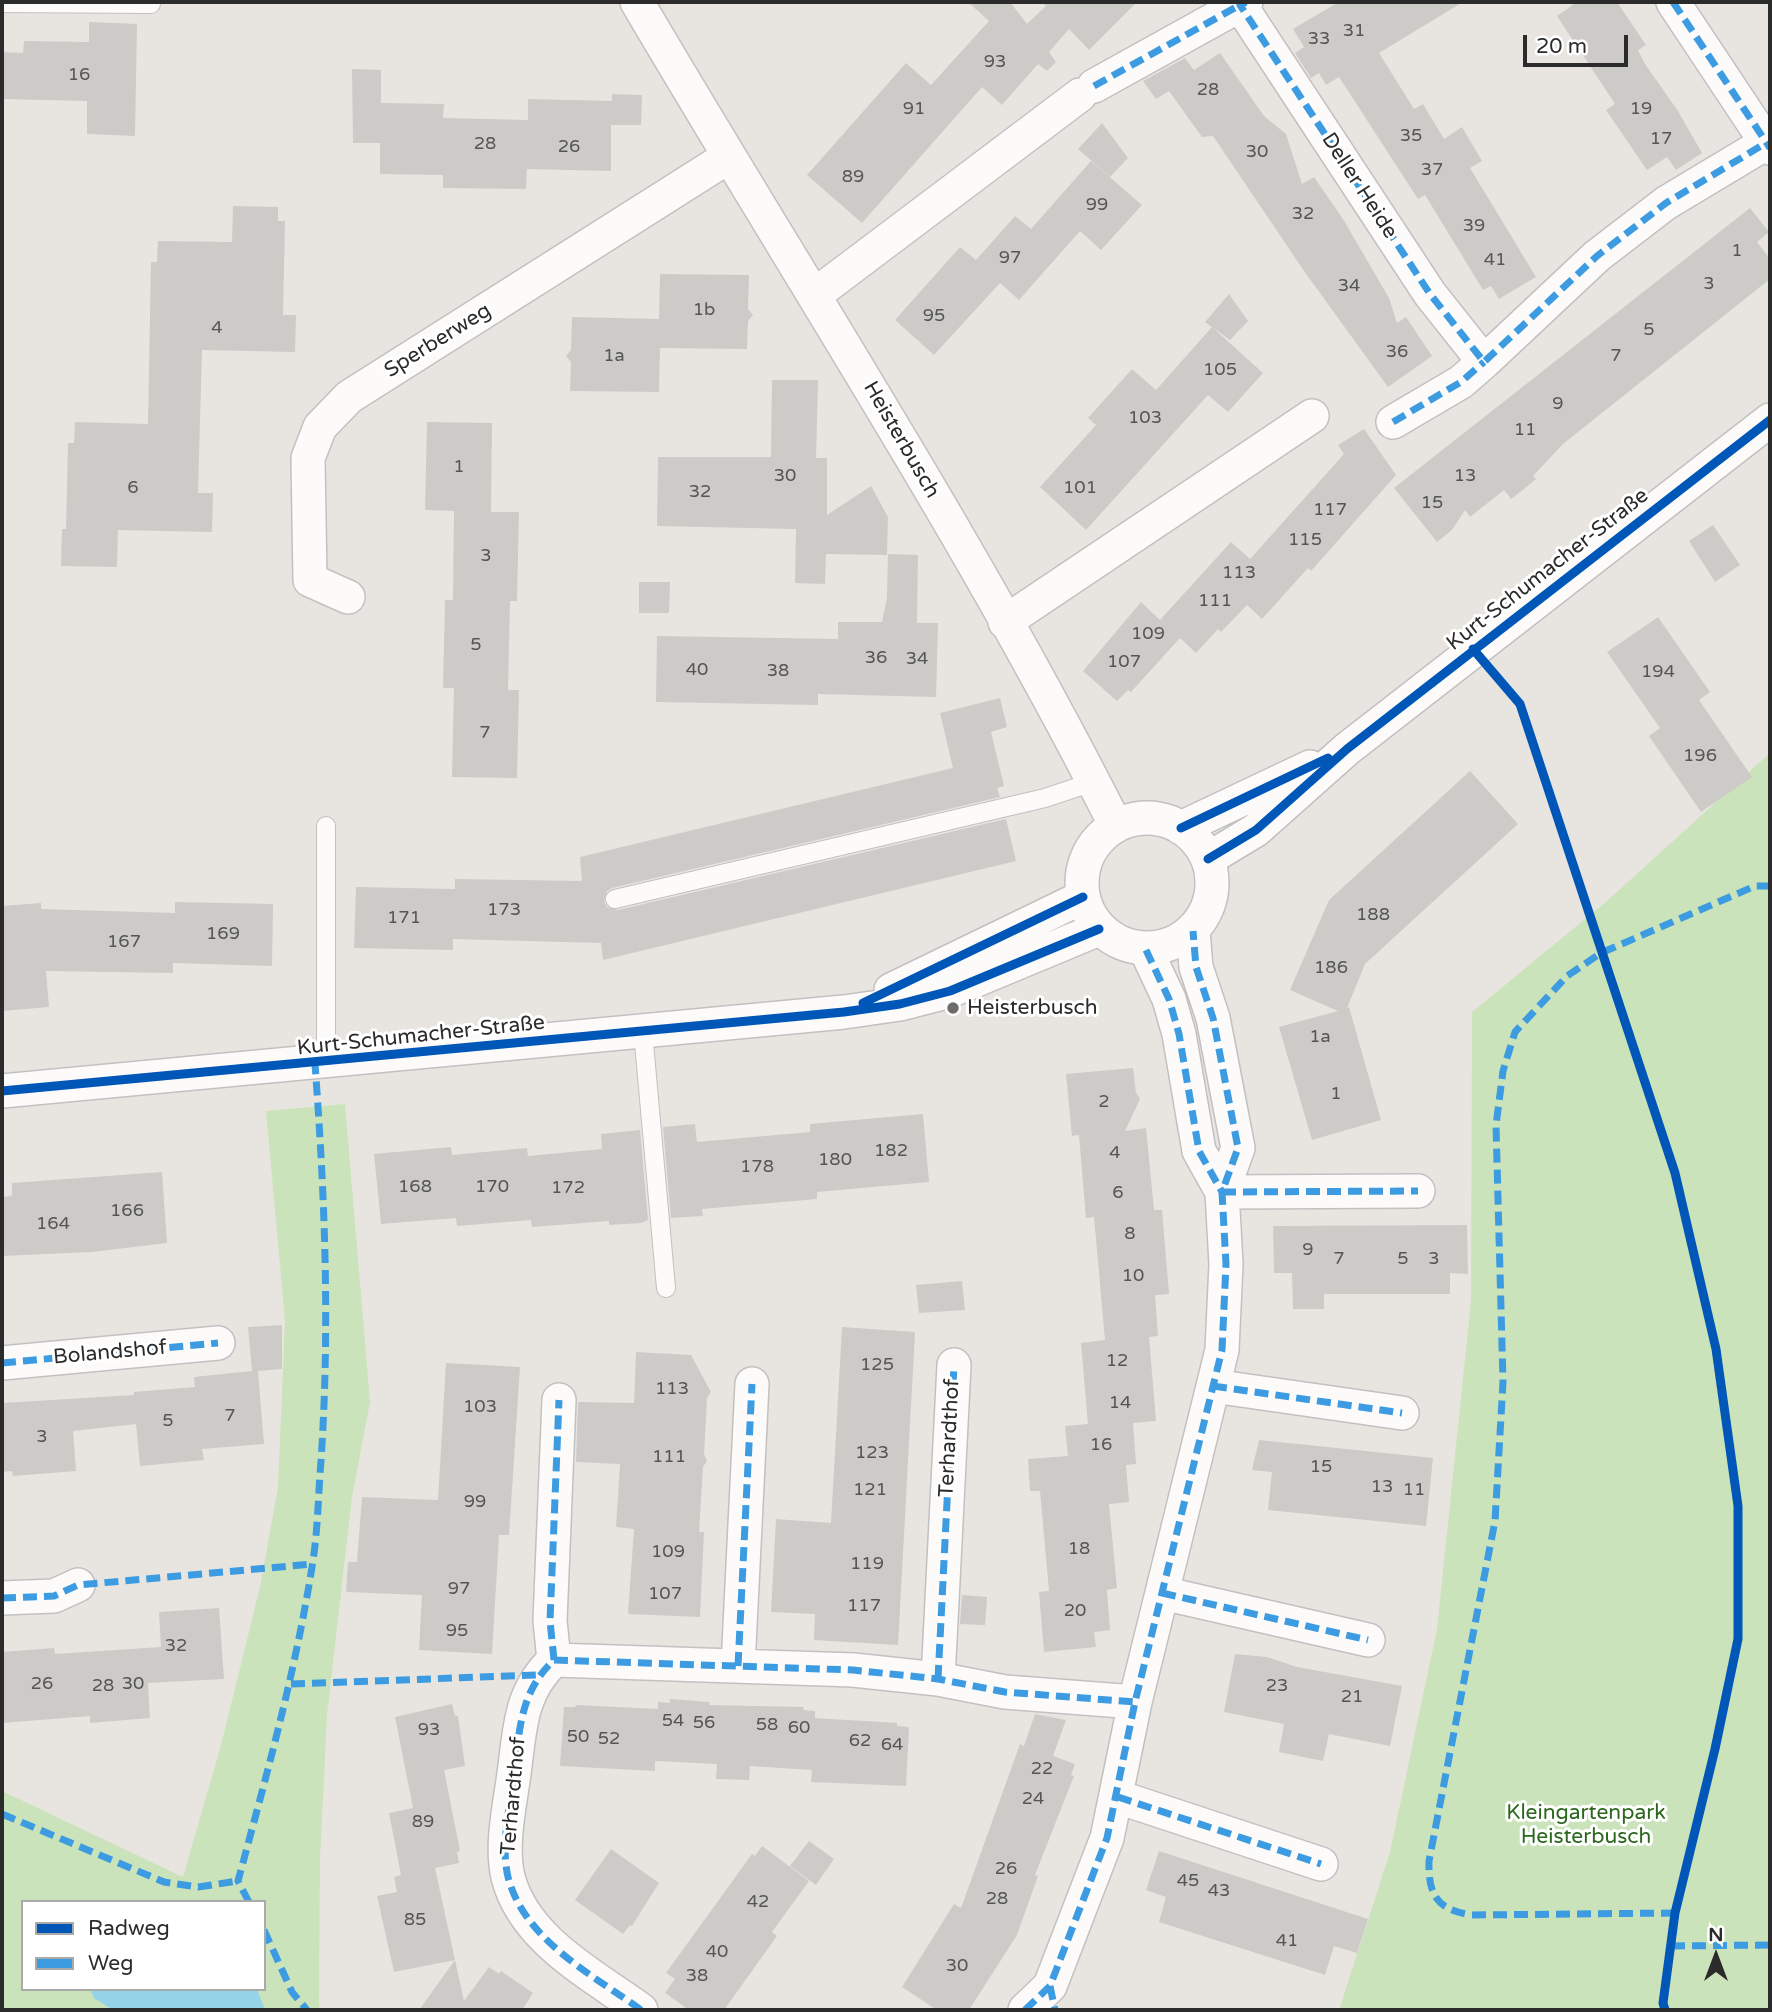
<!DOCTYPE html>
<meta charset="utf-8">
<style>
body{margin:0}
#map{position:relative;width:1772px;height:2012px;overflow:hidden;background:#e8e5e0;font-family:"Varela Round",sans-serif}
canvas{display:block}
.frame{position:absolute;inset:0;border:4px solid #2b2b2b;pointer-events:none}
.legend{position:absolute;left:21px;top:1900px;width:245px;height:91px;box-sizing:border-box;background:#fff;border:2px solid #aaa;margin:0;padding:9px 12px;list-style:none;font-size:21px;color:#2b2b2b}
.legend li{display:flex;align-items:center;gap:14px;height:35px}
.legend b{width:35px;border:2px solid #aaa}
.north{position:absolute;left:1681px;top:1921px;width:70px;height:70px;-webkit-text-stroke:5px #fff;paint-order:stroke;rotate:0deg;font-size:19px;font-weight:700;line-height:28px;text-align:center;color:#2b2b2b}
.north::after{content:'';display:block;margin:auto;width:24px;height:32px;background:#2b2b2b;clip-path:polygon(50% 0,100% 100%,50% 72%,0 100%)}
.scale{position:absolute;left:1523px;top:35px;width:105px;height:32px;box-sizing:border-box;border:4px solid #2b2b2b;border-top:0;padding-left:9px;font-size:21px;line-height:24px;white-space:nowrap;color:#2b2b2b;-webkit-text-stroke:5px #fff;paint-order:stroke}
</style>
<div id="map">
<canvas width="1772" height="2012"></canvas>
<div class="frame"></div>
<ul class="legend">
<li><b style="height:9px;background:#0057b8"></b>Radweg</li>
<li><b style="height:9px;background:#3d9ce1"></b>Weg</li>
</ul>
<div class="north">N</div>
<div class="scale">20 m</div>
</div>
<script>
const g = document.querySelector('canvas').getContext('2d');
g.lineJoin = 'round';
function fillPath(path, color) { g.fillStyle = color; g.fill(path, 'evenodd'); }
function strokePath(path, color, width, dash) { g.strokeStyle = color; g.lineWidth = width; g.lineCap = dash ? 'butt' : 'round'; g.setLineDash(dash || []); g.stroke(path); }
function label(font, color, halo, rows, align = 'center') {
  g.font = font + ' "Varela Round",sans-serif'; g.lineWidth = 6; g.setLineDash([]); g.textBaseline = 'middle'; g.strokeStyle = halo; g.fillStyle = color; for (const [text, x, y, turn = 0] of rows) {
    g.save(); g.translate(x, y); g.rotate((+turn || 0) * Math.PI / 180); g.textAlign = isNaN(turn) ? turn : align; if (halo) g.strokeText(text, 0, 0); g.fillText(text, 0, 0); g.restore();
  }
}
fillPath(new Path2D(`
 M1770 753V2010H1339L1390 1852 1437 1629 1471 1301 1472 1012 1607 901Z
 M345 1104 370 1402 352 1497 327 1715 320 1859 319 2006 324 2010H2V1791L183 1877 221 1745 260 1587 278 1487 285 1321 266 1111ZM23 1902H264V1989H23Z`), '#cbe3ba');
fillPath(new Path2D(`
 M90 1989H257L265 2010H113L94 1998Z`), '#95d4e8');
fillPath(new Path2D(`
 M968 2H1010L1027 24 1046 6 1041 2H1137L1089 50 1069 29 1049 52 1056 62 1047 71 1038 64 1002 105 982 87 862 223 807 175 906 63 931 85 989 21Z
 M1339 2H1463L1379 53 1414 109 1423 104 1444 139 1462 127 1482 161 1470 168 1536 277 1499 299 1491 286 1483 290 1425 195 1418 199 1339 77 1326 85 1319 73 1311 78 1295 53 1304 47 1293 29Z
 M1577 2H1617L1646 45 1638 50 1645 64 1678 111 1702 153 1676 170 1667 157 1647 170 1606 110 1615 104 1557 16Z
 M89 22 137 24 135 136 87 134V101L2 99V52L23 53 24 41 89 42Z
 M1220 53 1264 116 1286 134 1302 184 1314 177 1343 219 1389 298 1397 323 1406 317 1432 356 1388 387 1304 271 1213 136 1202 137 1169 91 1156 99 1143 81 1185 58 1194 70Z
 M352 69 381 70V103L444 104 443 118 528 120V99L612 101V94L642 95 641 125H611V171L527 169 526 189 443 188V175L380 174V143H353Z
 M1102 123 1128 158 1110 177 1078 149Z
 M1091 161 1142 205 1101 250 1080 231 1019 300 1000 283 934 355 895 320 960 247 976 260 1015 216 1031 229Z
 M233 206 278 207V221H285L283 315H296L295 352 202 350 198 493H213L212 532 118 530 117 567 61 566 62 529H66L68 443H74L75 422 148 424 151 262H157L158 241 232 242Z
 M1750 208 1769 232 1757 242 1770 259V279L1563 444 1533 476 1536 479 1524 489 1511 499 1504 490 1470 517 1465 510 1452 530 1437 542 1394 488Z
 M660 274 749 275 748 309 753 315 748 321 747 349 660 348 659 392 570 391 571 362 566 356 571 350 572 317 659 319Z
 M1229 294 1248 321 1230 340 1205 322Z
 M1212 327 1263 373 1228 412 1208 395 1086 530 1040 487 1096 425 1088 418 1132 369 1156 390Z
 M772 380H818L816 458H827V515L871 486 888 517 887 555 826 554 825 584 795 583 796 529 657 526 658 457H771Z
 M427 422 492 423 491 512H519L517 601H510L508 690H519L517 778 452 777 454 688H443L445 600H453L454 511 425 510Z
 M1364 429 1396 475 1311 571 1308 568 1262 619 1247 605 1221 632 1218 629 1196 653 1180 638 1131 692 1128 690 1117 701 1083 671 1141 602 1160 620 1231 542 1250 559 1344 454 1338 445Z
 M1713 525 1740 565 1715 582 1689 541Z
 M888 554 918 555 917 623H938L936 697 818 694V705L656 702 657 636 838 639V622H882L887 598Z
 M639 582H670L669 613H639Z
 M1658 617 1710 692 1699 700 1752 777 1701 812 1649 736 1660 728 1607 652Z
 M1000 698 1007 727 991 732 1004 786 997 788 1000 797 612 888 607 891 604 901 607 907 618 910 1006 819 1016 861 603 960 601 943 453 939V950L354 948 356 887 455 889V879L582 881 580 857 953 768 940 713Z
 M1470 771 1518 824 1365 964 1347 1008 1349 1007 1381 1120 1312 1140 1279 1027 1338 1011 1290 990 1329 900Z
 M175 902 273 904 272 966 173 963V973L46 971 49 1007 2 1011V906L41 903V909L175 913Z
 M1133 1068 1136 1093 1140 1099 1125 1131 1146 1128 1154 1210H1162L1169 1294 1155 1295 1158 1336 1149 1337 1156 1421 1133 1423 1136 1464 1126 1465 1129 1502 1109 1504 1117 1588 1107 1590 1110 1630 1094 1632 1096 1647 1044 1652 1039 1592 1049 1591 1040 1491H1030L1028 1459 1068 1456 1065 1426 1088 1424 1081 1343 1105 1340 1094 1217 1086 1218 1079 1135 1072 1136 1066 1074Z
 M923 1114 929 1182 817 1192V1199L702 1209 703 1216 671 1218 663 1127 695 1124 697 1142 810 1132V1124Z
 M640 1130 648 1220 641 1223 609 1225V1221L532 1227 531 1220 457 1226 456 1218 381 1224 374 1154 451 1147 452 1155 527 1148 528 1156 602 1149 601 1134Z
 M162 1172 167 1243 92 1252 2 1256V1197L12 1196V1183Z
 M1467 1225 1468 1274 1450 1273V1294H1324V1309H1293L1292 1273H1274L1273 1226Z
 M962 1281 965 1310 919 1313 916 1285Z
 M282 1325V1369L258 1371 264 1444 202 1449 204 1460 140 1466 136 1424 73 1431 76 1471 13 1476 12 1471 2 1472V1403L134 1395V1392L195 1387 194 1377 252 1371 248 1327Z
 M842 1327 915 1332 898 1645 814 1640 815 1614 771 1612 776 1519 831 1523Z
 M636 1352 691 1355 711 1392 707 1398 704 1454 707 1461 703 1467 699 1532H704L700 1617 628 1614 634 1529 616 1527 620 1464 576 1462 578 1402 634 1403Z
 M446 1363 520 1367 509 1535H499L492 1654 419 1650 422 1595 346 1592 348 1562H357L362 1497 438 1500Z
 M1259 1440 1433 1458 1426 1526 1268 1510 1272 1472 1252 1470Z
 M962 1595 987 1597 985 1625 960 1624Z
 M219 1608 224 1679 148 1683 150 1718 90 1723V1716L2 1723V1652L54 1648 55 1654 161 1647 159 1612Z
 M1235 1654 1267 1657 1297 1667 1402 1686 1390 1746 1329 1734 1323 1761 1279 1752 1284 1724 1224 1712Z
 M670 1699 710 1702 709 1705 804 1707 803 1710 815 1711V1718L897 1723V1726L909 1727 906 1786 811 1782 812 1770 750 1766 749 1780 716 1779 717 1764 655 1761V1771L560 1766 564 1707H575L576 1705 658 1709V1702L670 1703Z
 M452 1704 455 1716H458L465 1766 444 1770 460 1851 457 1852 459 1863 435 1868 455 1960 394 1972 377 1896 397 1892 394 1877 401 1875 389 1813 413 1808 395 1717Z
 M1035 1714 1066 1720 1053 1756 1075 1764 1071 1775 1074 1776 1035 1875 1038 1876 1017 1935 969 2010H937L902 1987 954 1904 961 1908 1020 1744 1024 1746Z
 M809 1841 834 1859 816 1885 790 1866Z
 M762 1846 809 1881 772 1932 777 1936 724 2010H689L665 1993 675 1979 666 1973 752 1854 755 1856Z
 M611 1849 659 1883 632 1926 630 1925 623 1934 575 1900Z
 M1159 1851 1368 1919 1357 1953 1334 1946 1325 1975 1159 1922 1166 1897 1146 1890Z
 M455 1960 464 2001 489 1967 499 1974 501 1971 533 1993 522 2010H419Z`), '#cdcbc7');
const lane = new Path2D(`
 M2 3 151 4
 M326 826V1063
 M615 899 1045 798 1093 782
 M643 1032 666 1288`);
const street = new Path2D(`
 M637 2C798 276 973 542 1116 826
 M1246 2 1240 5 1430 294 1484 362 1597 256 1666 203 1766 143
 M1673 2 1770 148
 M1094 86 1240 5
 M816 294 1080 95
 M1393 422 1461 382 1484 362
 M348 597 310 580 308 458 320 427 349 397 728 157
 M1005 622 1312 416
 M1082 883a65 65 0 1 1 130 0a65 65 0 1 1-130 0Z
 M1181 828 1310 767
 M1208 859 1256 830 1347 749 1770 420
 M1146 950 1169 999 1179 1034 1199 1151 1222 1192
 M891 990 1083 897
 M2 1091 844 1012 900 1004 950 991 1099 929
 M1222 1192 1418 1191
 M2 1363 218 1343
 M1213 1386 1402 1413
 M1162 1593 1368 1640
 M2 1598 54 1596 78 1585
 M554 1660 550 1621 559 1400
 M738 1666 752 1384
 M938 1679 954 1365
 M1118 1797 1321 1864
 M641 2010C593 1975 524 1940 508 1877 500 1843 511 1801 515 1766 520 1724 522 1690 554 1660L853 1670 938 1679 1005 1692 1135 1702
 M1025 2010 1050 1986 1107 1838 1135 1702 1222 1350 1226 1264 1222 1192 1238 1148 1213 1018 1196 967 1193 931`);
strokePath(lane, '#c2c1c1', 20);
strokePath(street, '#c2c1c1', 36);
strokePath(lane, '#fcfbfa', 18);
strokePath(street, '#fcfbfa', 33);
strokePath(new Path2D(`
 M1246 2 1240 5 1430 294 1484 362 1597 256 1666 203 1766 143
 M1673 2 1770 148
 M1094 86 1240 5
 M1393 422 1461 382 1484 362
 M1146 950 1169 999 1179 1034 1199 1151 1222 1192
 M1222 1192 1418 1191
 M2 1363 218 1343
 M1213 1386 1402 1413
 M1162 1593 1368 1640
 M2 1598 54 1596 78 1585 313 1564
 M554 1660 550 1621 559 1400
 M738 1666 752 1384
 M938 1679 954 1365
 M291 1684 537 1675
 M1118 1797 1321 1864
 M2 1814 164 1882 198 1887 238 1881
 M249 1902 238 1881C266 1777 295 1674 312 1567 318 1532 318 1496 321 1461 330 1326 325 1199 315 1064
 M1675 1913 1472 1915C1437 1910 1428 1895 1429 1861L1495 1521 1503 1382 1496 1125 1503 1071 1515 1032 1567 976 1601 953 1755 886H1770
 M264 1930 292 1992 307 2010
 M1671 1946 1770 1945
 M1050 1986 1055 2010
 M641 2010C593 1975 524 1940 508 1877 500 1843 511 1801 515 1766 520 1724 522 1690 554 1660L853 1670 938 1679 1005 1692 1135 1702
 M1025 2010 1050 1986 1107 1838 1135 1702 1222 1350 1226 1264 1222 1192 1238 1148 1213 1018 1196 967 1193 931`), '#3d9ce1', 7, [14, 7]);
strokePath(new Path2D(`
 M1473 649 1520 704 1675 1173 1716 1349 1738 1506V1639L1715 1749 1675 1913 1663 2003 1665 2010
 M1181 828 1328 758
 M1208 859 1256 830 1347 749 1770 420
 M863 1003 1083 897
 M2 1091 844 1012 900 1004 950 991 1099 929`), '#0057b8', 9);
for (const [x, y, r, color] of [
 [953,1008,7,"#6d6c6a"]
]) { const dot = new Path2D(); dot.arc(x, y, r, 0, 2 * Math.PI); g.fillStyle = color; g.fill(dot); strokePath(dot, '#fff', 2.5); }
label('18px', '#555554', null, [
 ["31",1354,31],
 ["33",1319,39],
 ["93",995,62],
 ["16",79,75],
 ["28",1208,90],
 ["91",914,109],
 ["19",1641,109],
 ["35",1411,136],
 ["17",1661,139],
 ["28",485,144],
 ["26",569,147],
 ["30",1257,152],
 ["37",1432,170],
 ["89",853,177],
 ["99",1097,205],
 ["32",1303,214],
 ["39",1474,226],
 ["1",1737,251],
 ["97",1010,258],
 ["41",1495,260],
 ["3",1709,284],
 ["34",1349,286],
 ["1b",704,310],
 ["95",934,316],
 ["4",217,328],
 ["5",1649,330],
 ["36",1397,352],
 ["1a",614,356],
 ["7",1616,356],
 ["105",1220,370],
 ["9",1558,404],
 ["103",1145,418],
 ["11",1525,430],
 ["1",459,467],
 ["30",785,476],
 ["13",1465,476],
 ["6",133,488],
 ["101",1080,488],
 ["32",700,492],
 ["15",1432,503],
 ["117",1330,510],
 ["115",1305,540],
 ["3",486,556],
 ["113",1239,573],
 ["111",1215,601],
 ["109",1148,634],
 ["5",476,645],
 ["36",876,658],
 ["34",917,659],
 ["107",1124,662],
 ["40",697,670],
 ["38",778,671],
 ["194",1658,672],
 ["7",485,733],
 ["196",1700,756],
 ["173",504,910],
 ["188",1373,915],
 ["171",404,918],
 ["169",223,934],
 ["167",124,942],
 ["186",1331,968],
 ["1a",1320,1037],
 ["1",1336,1094],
 ["2",1104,1102],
 ["182",891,1151],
 ["4",1115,1153],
 ["180",835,1160],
 ["178",757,1167],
 ["168",415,1187],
 ["170",492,1187],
 ["172",568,1188],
 ["6",1118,1193],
 ["166",127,1211],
 ["164",53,1224],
 ["8",1130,1234],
 ["9",1308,1250],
 ["7",1339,1259],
 ["5",1403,1259],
 ["3",1434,1259],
 ["10",1133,1276],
 ["12",1117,1361],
 ["125",877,1365],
 ["113",672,1389],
 ["14",1120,1403],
 ["103",480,1407],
 ["7",230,1416],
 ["5",168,1421],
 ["3",42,1437],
 ["16",1101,1445],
 ["123",872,1453],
 ["111",669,1457],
 ["15",1321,1467],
 ["13",1382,1487],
 ["121",870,1490],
 ["11",1414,1490],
 ["99",475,1502],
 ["18",1079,1549],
 ["109",668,1552],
 ["119",867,1564],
 ["97",459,1589],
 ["107",665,1594],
 ["117",864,1606],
 ["20",1075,1611],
 ["95",457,1631],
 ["32",176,1646],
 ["26",42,1684],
 ["30",133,1684],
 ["28",103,1686],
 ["23",1277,1686],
 ["21",1352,1697],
 ["54",673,1721],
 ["56",704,1723],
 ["58",767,1725],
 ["60",799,1728],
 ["93",429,1730],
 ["50",578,1737],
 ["52",609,1739],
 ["62",860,1741],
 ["64",892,1745],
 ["22",1042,1769],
 ["24",1033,1799],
 ["89",423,1822],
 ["26",1006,1869],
 ["45",1188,1881],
 ["43",1219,1891],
 ["28",997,1899],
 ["42",758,1902],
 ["85",415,1920],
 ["41",1287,1941],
 ["40",717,1952],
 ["30",957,1966],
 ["38",697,1976]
]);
label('21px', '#2b2b2b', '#fff', [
 ["Deller Heide",1359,186,57],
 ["Sperberweg",438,341,-32],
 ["Heisterbusch",901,440,60],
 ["Kurt-Schumacher-Straße",1548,570,-38],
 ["Kurt-Schumacher-Straße",421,1036,-6],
 ["Bolandshof",110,1353,-5],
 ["Terhardthof",950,1438,-87],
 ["Terhardthof",514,1796,-85]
]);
label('21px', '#2b2b2b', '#fff', [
 ["Heisterbusch",967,1008]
], 'left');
label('21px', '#2b671c', '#fff', [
 ["Kleingartenpark",1586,1813],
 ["Heisterbusch",1586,1837]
]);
</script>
